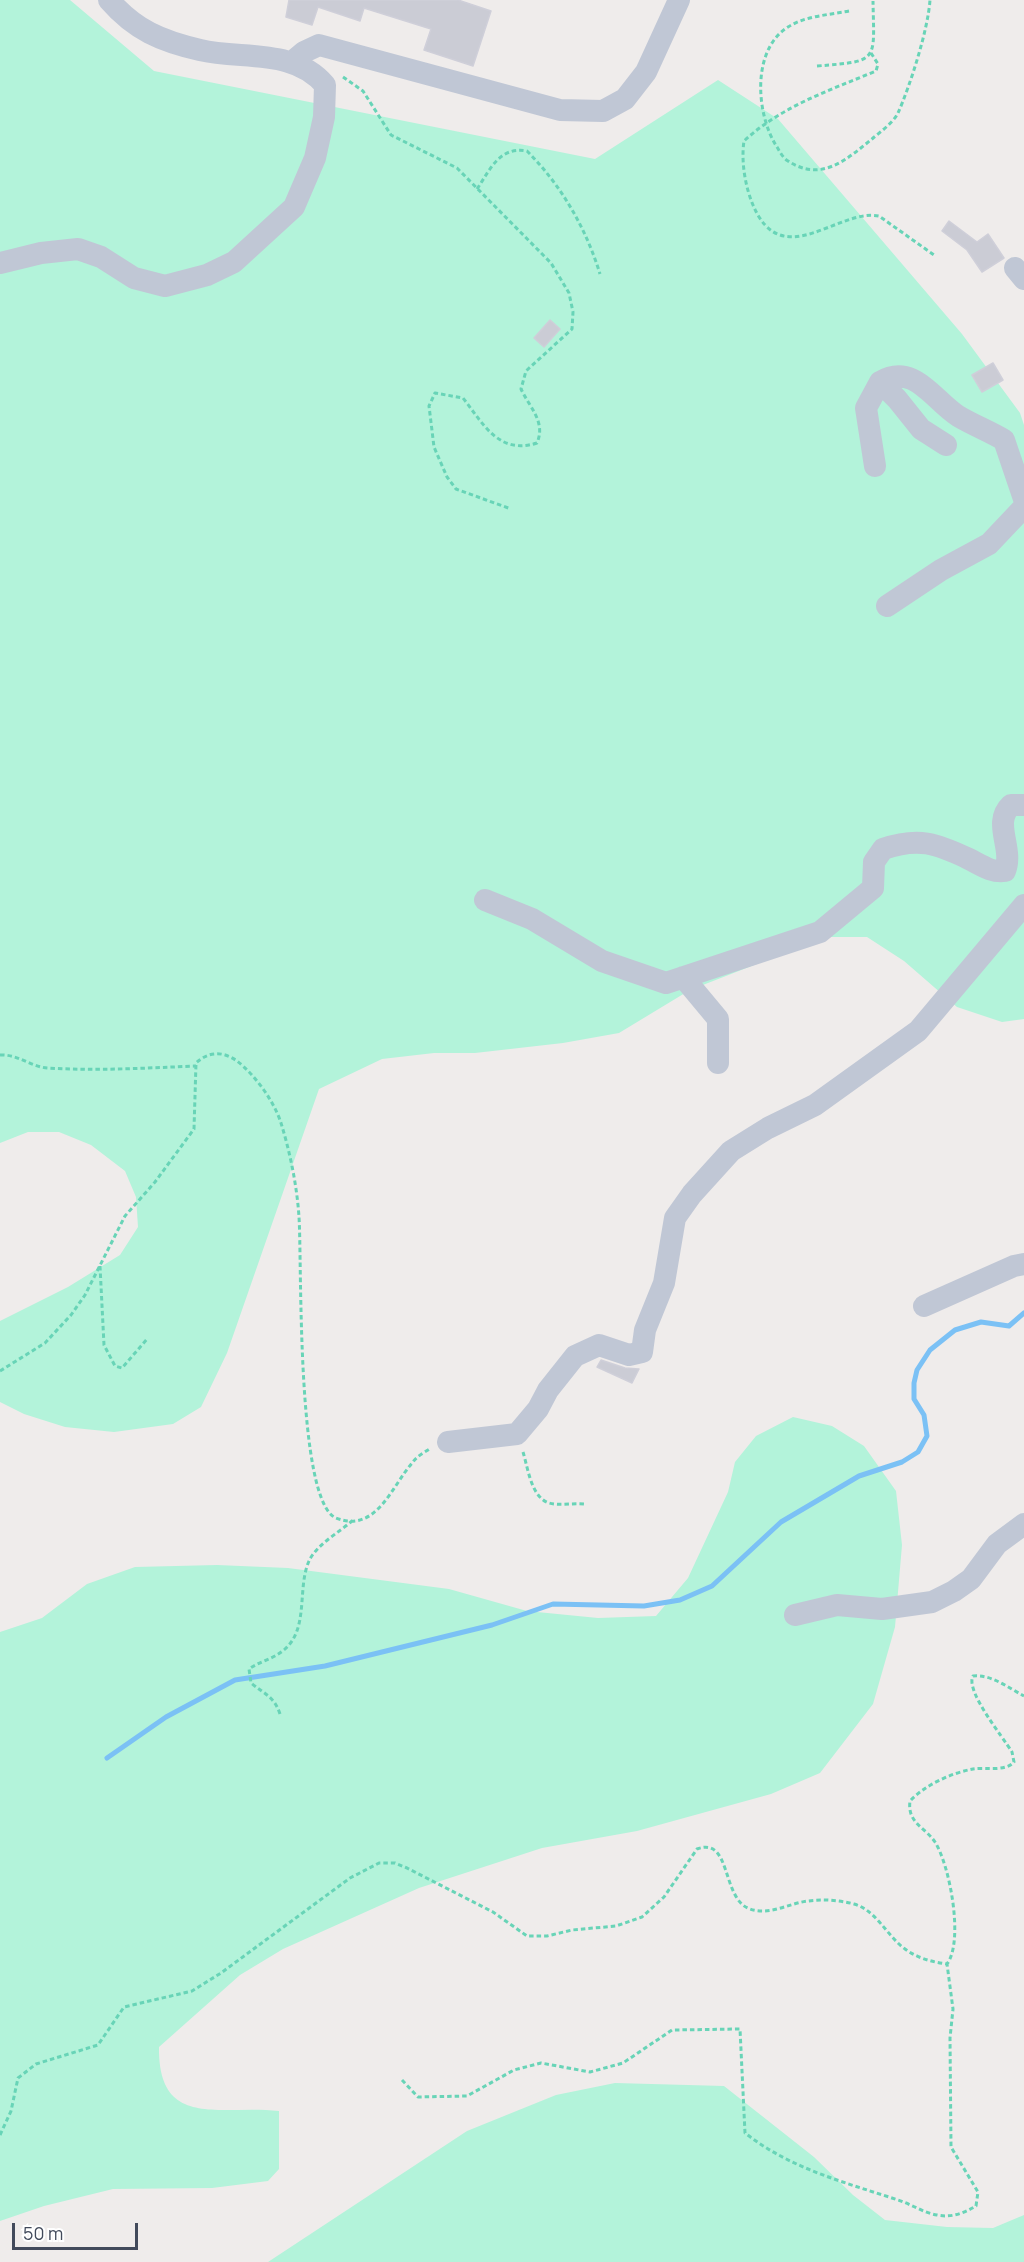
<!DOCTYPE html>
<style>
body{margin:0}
#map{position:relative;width:1024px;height:2262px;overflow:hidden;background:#efeceb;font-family:Manrope,sans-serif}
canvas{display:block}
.scale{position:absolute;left:12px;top:2223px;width:126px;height:27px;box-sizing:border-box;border:3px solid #424a5b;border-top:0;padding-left:8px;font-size:18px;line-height:21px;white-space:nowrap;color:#424a5b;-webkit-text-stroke:4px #fff;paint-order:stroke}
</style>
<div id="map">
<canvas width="1024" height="2262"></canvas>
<div class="scale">50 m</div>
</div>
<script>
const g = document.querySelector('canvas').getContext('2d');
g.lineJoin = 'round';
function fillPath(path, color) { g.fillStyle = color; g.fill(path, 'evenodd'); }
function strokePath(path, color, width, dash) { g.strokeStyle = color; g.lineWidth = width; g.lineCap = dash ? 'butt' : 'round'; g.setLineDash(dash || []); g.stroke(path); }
fillPath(new Path2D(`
 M0 0H70L154 71 595 159 718 80 778 119 962 334 1020 413 1024 425V1019L1002 1022 957 1007 904 961 867 937H826L690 990 619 1033 563 1043 475 1053H434L382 1059 319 1089 227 1353 201 1407 173 1424 114 1432 65 1427 24 1414 0 1402V1321L68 1287 120 1255 138 1227 136 1197 125 1171 91 1145 59 1132H28L0 1143Z
 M793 1417 832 1426 864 1446 896 1491 902 1545 895 1627 873 1704 820 1773 771 1794 637 1831 542 1848 419 1888 283 1949 240 1975 159 2047C158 2131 222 2104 279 2111V2169L268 2181 212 2188 113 2189 44 2206 0 2221V1632L42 1618 87 1584 135 1567 217 1565 288 1568 449 1589 527 1611 598 1618 656 1616 688 1578 728 1492 735 1462 756 1436Z
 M615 2083 724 2086 814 2157 853 2195 885 2220 947 2227 993 2228 1024 2215V2262H268L467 2131 556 2095Z`), '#b3f3da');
strokePath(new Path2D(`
 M107 1758 166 1717 235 1680 325 1666 492 1625 553 1604 644 1606 680 1600 712 1586 781 1522 859 1476 902 1462 918 1452 927 1436 924 1415 914 1399V1383L917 1370 930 1350 955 1330 981 1322 1009 1326 1024 1313`), '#7bc1f5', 5);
const building = new Path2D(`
 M289 0H458L491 11 473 66 424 50 431 29 364 8 360 21 318 7 312 25 286 17Z
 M949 221 977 242 988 234 1004 258 982 272 967 250 942 231Z
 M550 320 560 329 544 347 534 338Z
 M993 363 1003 380 982 392 972 375Z
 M601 1360 625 1368 639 1369 632 1383 597 1367Z`);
fillPath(building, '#cbccd5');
strokePath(building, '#cfcfd9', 1.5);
strokePath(new Path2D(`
 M849 11C828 15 805 16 788 27 751 50 756 115 777 147 780 152 783 158 788 161 822 183 847 159 872 139 880 132 893 123 898 113 910 86 928 30 930 0
 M871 53 878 64 876 71C828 91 782 106 744 141 741 161 745 186 753 205 782 274 838 208 879 216L934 255
 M817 66C880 61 874 62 873 1
 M343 77 363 91 391 135 457 168 551 263 569 293 573 312 572 329 526 371 521 389C530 408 546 422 537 443 499 455 484 425 463 398L435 393 429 406 434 447 447 477 456 489 511 509
 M477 189C490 170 499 146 527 151 561 185 586 228 600 274
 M0 1055C18 1054 31 1067 48 1068 98 1071 147 1068 196 1066
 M100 1266 104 1345 115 1366 122 1368 148 1338
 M0 1371 45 1343 71 1315 85 1295 125 1216 155 1182 194 1129 196 1063C209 1051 223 1051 237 1061 255 1075 274 1101 281 1123 290 1152 297 1186 299 1217 302 1263 296 1501 336 1518 377 1534 392 1485 413 1462 417 1456 425 1452 431 1448
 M523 1452C528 1468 531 1497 549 1503 560 1506 572 1503 584 1504
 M280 1714C274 1696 264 1694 251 1683L249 1669C260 1661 274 1659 285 1649 309 1628 297 1588 309 1561 317 1544 340 1532 353 1520
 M402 2080 418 2097 467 2096 514 2070 541 2063 590 2072 623 2063 672 2030 740 2029 745 2133C791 2169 844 2182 898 2200 911 2204 924 2213 937 2215 952 2218 964 2213 976 2206L978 2192 951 2147 950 2038 953 2009 947 1964
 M0 2135 11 2111 18 2078 36 2064 98 2045 124 2007 192 1991 221 1973 350 1878 379 1863H395L407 1868 493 1912 527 1936H547L572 1930 616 1926 642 1917 664 1897 697 1849C732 1836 721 1899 750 1909 769 1916 790 1903 808 1901 823 1899 839 1900 854 1904 876 1910 887 1936 905 1949 917 1958 932 1962 947 1964 964 1941 950 1866 935 1842 925 1827 907 1823 910 1801 925 1785 951 1773 973 1769 985 1767 1006 1772 1014 1762L1012 1752C1003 1737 965 1691 973 1676 991 1674 1009 1688 1024 1696`), '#68d4b7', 3, [4.5, 3]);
strokePath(new Path2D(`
 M292 62 304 52 319 45 560 110 603 111 625 99 646 72 679 0
 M0 263 41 253 78 249 101 257 134 278 165 286 207 275 234 262 294 207 315 158 324 117 325 85C294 48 242 60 200 50 161 41 135 30 109 0
 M1015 268 1024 279
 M880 382 897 399 921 429 946 445
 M875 466 866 408 880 382C914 362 933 400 958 416 973 425 989 431 1004 440L1024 499
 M887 606 941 570 989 544 1024 507
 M485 900 532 919 602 961 666 983 820 932 873 888 874 862 883 849C918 837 936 843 969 859 981 865 992 873 1005 871 1014 848 992 823 1011 805H1024
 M683 977 718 1019V1063
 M924 1306 1014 1266 1024 1264
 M448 1442 517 1434 538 1409 548 1390 575 1356 599 1345 629 1355 642 1352 645 1330 664 1283 675 1218 692 1194 731 1151 768 1128 815 1105 918 1031 1024 905
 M795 1615 837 1605 882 1609 932 1602 954 1591 971 1579 997 1544 1024 1524`), '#c0c7d5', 22);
</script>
